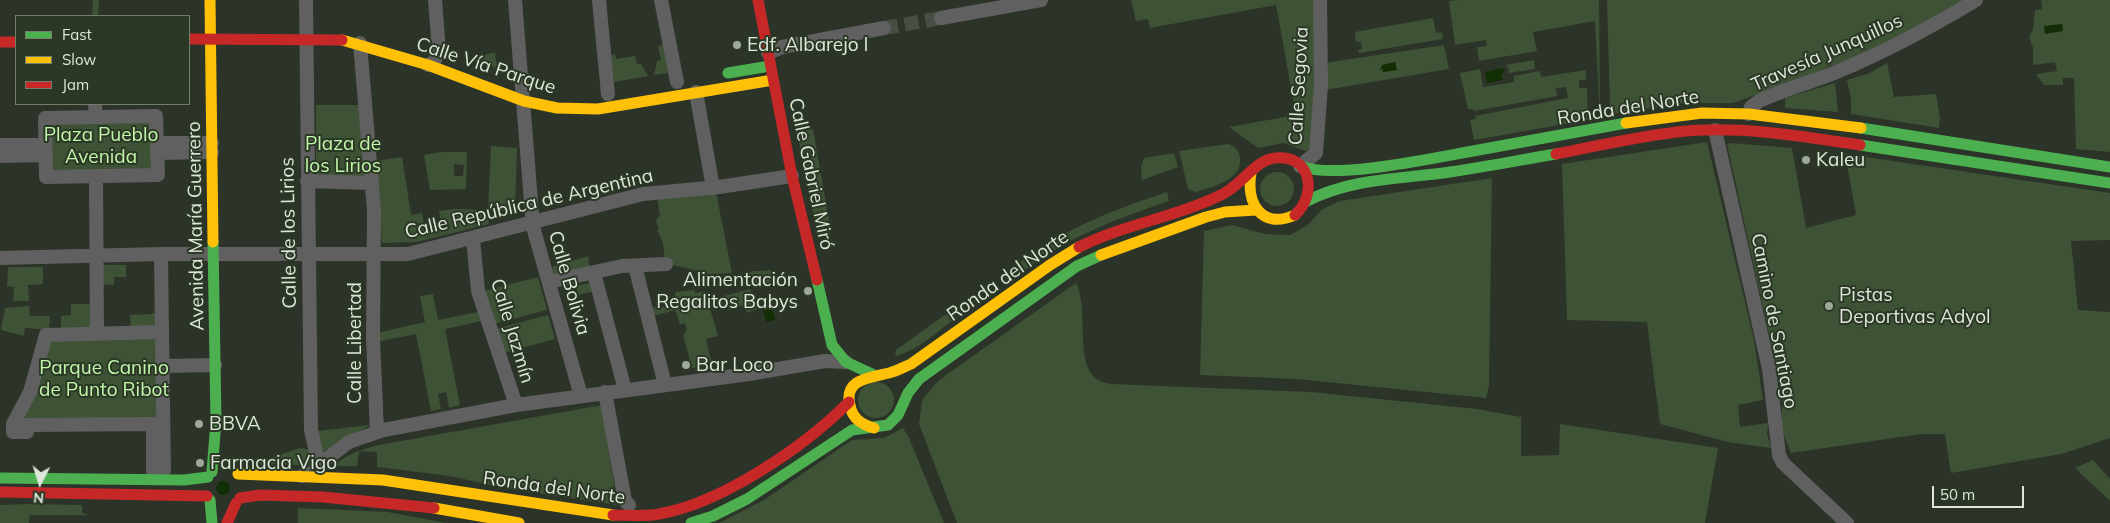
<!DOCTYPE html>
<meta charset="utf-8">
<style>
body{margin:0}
#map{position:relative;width:2110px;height:523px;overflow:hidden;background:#2c3429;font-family:Mulish,sans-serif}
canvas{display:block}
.legend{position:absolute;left:15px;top:15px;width:175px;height:90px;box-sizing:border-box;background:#2b3825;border:1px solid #737e6d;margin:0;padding:6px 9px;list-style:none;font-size:15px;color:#dee6da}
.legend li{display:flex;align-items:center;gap:10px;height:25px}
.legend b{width:25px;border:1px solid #737e6d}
.north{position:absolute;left:15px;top:458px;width:50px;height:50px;-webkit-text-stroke:4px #2b3825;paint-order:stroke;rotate:185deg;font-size:14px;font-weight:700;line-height:20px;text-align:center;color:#dee6da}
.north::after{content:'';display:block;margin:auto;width:18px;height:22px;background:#dee6da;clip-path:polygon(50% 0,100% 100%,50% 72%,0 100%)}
.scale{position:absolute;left:1932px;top:486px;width:92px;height:22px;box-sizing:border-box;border:2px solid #dee6da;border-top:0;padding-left:6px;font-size:15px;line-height:18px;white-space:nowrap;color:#dee6da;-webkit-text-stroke:4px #2b3825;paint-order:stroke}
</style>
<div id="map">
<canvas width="2110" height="523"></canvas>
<ul class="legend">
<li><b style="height:6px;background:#4caf50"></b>Fast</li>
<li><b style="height:6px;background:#ffc107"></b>Slow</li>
<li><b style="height:6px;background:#c62828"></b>Jam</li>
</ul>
<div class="north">N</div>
<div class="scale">50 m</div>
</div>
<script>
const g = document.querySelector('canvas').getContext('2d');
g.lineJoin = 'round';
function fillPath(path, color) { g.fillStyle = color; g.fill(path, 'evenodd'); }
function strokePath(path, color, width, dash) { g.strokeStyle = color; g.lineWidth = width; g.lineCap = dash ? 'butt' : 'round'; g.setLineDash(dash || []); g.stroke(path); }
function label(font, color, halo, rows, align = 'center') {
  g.font = font + ' Mulish,sans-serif'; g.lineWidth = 4; g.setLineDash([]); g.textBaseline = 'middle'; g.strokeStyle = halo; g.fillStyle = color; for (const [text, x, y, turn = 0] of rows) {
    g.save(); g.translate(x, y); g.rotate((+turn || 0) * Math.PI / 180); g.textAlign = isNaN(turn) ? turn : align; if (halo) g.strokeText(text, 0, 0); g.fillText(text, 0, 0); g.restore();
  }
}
fillPath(new Path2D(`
 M93 0H99L98 16H92Z
 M1131 0H1314L1318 36 1311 149 1305 151 1284 143 1258 148 1229 127 1296 115 1276 5 1150 28 1148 19 1136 21Z
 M1457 0H1599L1600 118 1595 21 1533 32 1537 51 1479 61 1477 47 1487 46 1486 40 1455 45 1449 1Z
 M1607 0H1963L1939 15 1847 63 1830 66 1804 78 1733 103H1685L1612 114 1610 105Z
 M2041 0H2110V152L2076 149 2074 78H2063V85H2044L2036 74 2057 71 2055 62 2033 65V47L2029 38 2033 29 2035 10 2042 9Z
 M1433 18 1436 33 1442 32 1443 39 1359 53 1358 50 1362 49 1361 42H1356L1355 32Z
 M663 45 668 73 654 75 657 61 661 60 658 46Z
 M1444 45 1449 69 1325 90V63Z
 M495 53 497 68 479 62V55Z
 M615 54 616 59 635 56 637 64H641L648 76 614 82 611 55Z
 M1534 60 1535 69 1508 73 1509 68 1505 65Z
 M1887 63 1894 97 1936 94 1940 118 1939 128 1851 114V99L1847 80 1870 73Z
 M1480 69 1483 87 1514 82V76L1540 71 1541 77 1586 70V80H1579V88H1587L1588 120 1474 140 1470 120 1476 119 1475 116 1568 98 1566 87 1556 88 1557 96 1474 111 1473 109H1468L1460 73Z
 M1835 83 1838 112 1785 108V98Z
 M316 105H366L372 183 316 182Z
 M156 116 158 175 46 177 45 118Z
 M813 129 831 232 826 234 818 230 815 222 797 132Z
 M1707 142 1754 340 1763 400 1738 405 1740 427 1768 423 1767 434 1771 448 1728 442 1660 424 1647 322 1567 320 1562 164Z
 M1731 143 1792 148 1806 228 1856 215 1845 154 2110 193V240L2071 241 2078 310 2110 312V438L2061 454 1951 473 1945 434H1921L1791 453 1782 430V400L1774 357 1727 144Z
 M1228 144C1235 146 1239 150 1240 158 1243 180 1210 188 1195 192L1188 189 1179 151Z
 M491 146 517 148 515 211 488 210 489 224 417 242 382 243 376 161 402 157 411 215 422 213 425 229 441 226 439 211 455 209 488 210Z
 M442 152H467L466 189 430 190 424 155ZM454 164 464 165 463 176H454Z
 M1174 153 1178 167 1142 180 1141 166 1144 158Z
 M1260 189a17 17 0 1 1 34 0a17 17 0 1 1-34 0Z
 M1492 178 1489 385 1486 398 1297 379 1200 375 1204 231 1232 225 1265 234 1290 235 1308 225 1321 210 1340 201Z
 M716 192 732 273 710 274 665 263 663 243 657 230 659 229 656 221 660 215 657 197Z
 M1167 192 1169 201C1117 219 1069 236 1025 270L1019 263C1064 229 1113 210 1167 192Z
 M588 256 590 271 555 279 552 267Z
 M103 265H126V277H114V285L103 284Z
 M8 267H43V284L28 285 29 301H13L14 287 7 286Z
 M771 270 773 285 755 288 754 279H745L744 272Z
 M538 277 547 310 494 324 484 291Z
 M594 282 596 291 578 295 576 286Z
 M1076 283C1089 308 1075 358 1094 377 1098 381 1105 383 1111 384L1311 392 1477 409 1521 417V456L1559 455 1560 424 1718 448 1705 523H957L919 424 922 400 939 380Z
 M750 289 757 309 747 313 744 305 729 310 724 296Z
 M694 290 695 293 705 291 718 336 706 339 712 365 692 368 683 335 687 330 685 323 680 324 675 310 650 317 647 308 677 306 675 292Z
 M433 294 438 320 478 312 481 321 445 329 460 405 449 408 446 392 438 394 441 409 431 411 416 334 376 342 377 333 425 322 420 296Z
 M71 304H92V329L61 330V316L71 315Z
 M29 306 30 316H50L49 330 25 328 24 336 1 330 5 308Z
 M949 312 954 319C936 333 917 351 895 356L896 350Z
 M152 313H157V328L131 329 130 315 152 314Z
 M548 315 555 339 503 353 495 329Z
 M162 332 164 436 153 424H13L46 335Z
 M858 400a18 18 0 1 1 36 0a18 18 0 1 1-36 0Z
 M602 405 617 505 516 490 449 476 377 467V452L359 451 357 466H334C348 453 361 450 379 445Z
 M370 425 321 453 318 431Z
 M903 428 909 438 944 523H719L764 500 852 440 884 438Z
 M300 448 310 450 312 462 298 465 252 464Z
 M2093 460 2110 479V501L2075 468Z
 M29 504 82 505V513L89 515H30L29 523H0V505Z
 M298 508 388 512 446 523H298Z`), '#3e5235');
fillPath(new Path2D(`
 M2062 24 2063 31 2045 34 2044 26Z
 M1395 62 1397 70 1383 72V69L1380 70 1382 65Z
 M1502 68 1505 70 1501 75 1503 80 1487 83 1485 72Z
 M772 307 775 320 766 322 763 309Z
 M216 488a7 7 0 1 1 14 0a7 7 0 1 1-14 0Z`), '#122e04');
strokePath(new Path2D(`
 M884 28 941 18`), '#474f44', 14, [14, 7]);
strokePath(new Path2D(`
 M306 0 311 430 319 465
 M515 0 533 227 581 396
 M599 0 608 94
 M661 0 677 82
 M941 18 1041 0
 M360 43 374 211 373 338 377 432
 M768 53 782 47 884 28
 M428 65 434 62 439 51 435 0
 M696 92 713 188
 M95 104 96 117
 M1749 114 1751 107 1759 101C1784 89 1813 82 1839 71 1887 51 1931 27 1976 0
 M156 116 158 175 46 177 45 118Z
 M1715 130 1769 369 1779 455 1783 463 1847 523
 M157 143H212
 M0 145H45
 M157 153 212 152
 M0 156 46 155
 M1300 166 1316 153 1321 85 1320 0
 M96 176 97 334
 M307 181 372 183
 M473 239 478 291 516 405
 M161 254 162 332
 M0 258 161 254H408L643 194 719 187 792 176
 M635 266 665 385
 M594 273 625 390
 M549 282 622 266 666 264
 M162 332 164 470H153V424L27 425V432H13V424L30 392 46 335Z
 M163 366 215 365
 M605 392 625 501 629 505
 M302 476 312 473 325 460 349 442 384 430 516 405 749 374 825 361 846 362`), '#616060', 14);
strokePath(new Path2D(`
 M728 73 770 66
 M1861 128 2110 167
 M1860 145 2110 183
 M1300 166C1333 180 1434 158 1473 151 1524 142 1575 132 1626 123
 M1307 201C1352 178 1401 179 1450 172 1485 167 1520 160 1556 154
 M817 280 832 345 846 362 872 374
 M212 472 216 421 213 242
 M0 478 184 480 208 477
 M210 500 212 523
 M691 523 713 516 747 499 852 430 888 425 898 415 908 393 919 379 1077 266 1101 255`), '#4caf50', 11);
strokePath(new Path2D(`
 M210 0 213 242
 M342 40 428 65 524 101 557 108 598 109 773 80
 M1626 123 1702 113 1749 114 1861 128
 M1251 173C1246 203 1261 230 1295 215
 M1101 255 1206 217 1225 212 1256 210
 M874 428C863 425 854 420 851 409 841 379 869 378 889 373 897 371 904 367 911 364L1050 265 1079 247
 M238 474 383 480 613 515
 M434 508 519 523`), '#ffc107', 11);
strokePath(new Path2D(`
 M758 0 792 176 817 280
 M189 39 342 40
 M0 42H16
 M1556 154C1596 146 1636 137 1677 132 1735 125 1802 136 1860 145
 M1079 247C1125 224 1177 217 1223 194 1241 185 1257 159 1275 158 1311 154 1318 194 1295 215
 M0 492 207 496
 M240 498 260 495 323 497 434 508
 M613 515C628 515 643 517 659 514 722 503 804 447 849 402
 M227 523 236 503`), '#c62828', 11);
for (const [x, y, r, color] of [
 [737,45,5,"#a0a89c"],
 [1806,160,5,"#a0a89c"],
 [808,291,5,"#a0a89c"],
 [1829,306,5,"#a0a89c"],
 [686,365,5,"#a0a89c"],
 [199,424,5,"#a0a89c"],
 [200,463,5,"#a0a89c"]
]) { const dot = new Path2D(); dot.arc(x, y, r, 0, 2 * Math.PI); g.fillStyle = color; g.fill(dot); strokePath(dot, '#2b3825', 2); }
label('19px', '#dee6da', '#2b3825', [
 ["Edf. Albarejo I",747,45],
 ["Kaleu",1816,160],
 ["Alimentación",798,280,"right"],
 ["Regalitos Babys",798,302,"right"],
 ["Pistas",1839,295],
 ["Deportivas Adyol",1839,317],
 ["Bar Loco",696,365],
 ["BBVA",209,424],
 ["Farmacia Vigo",210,463]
], 'left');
label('19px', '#dee6da', '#2b3825', [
 ["Travesía Junquillos",1827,53,-24],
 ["Calle Vía Parque",486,66,18],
 ["Calle Segovia",1299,86,-87],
 ["Ronda del Norte",1628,108,-9],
 ["Calle Gabriel Miró",811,174,78],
 ["Calle República de Argentina",529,204,-13],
 ["Avenida María Guerrero",196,226,-91],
 ["Calle de los Lirios",289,233,-91],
 ["Ronda del Norte",1008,276,-35],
 ["Calle Bolivia",569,283,74],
 ["Camino de Santiago",1774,321,79],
 ["Calle Jazmín",512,331,73],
 ["Calle Libertad",355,343,-90],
 ["Ronda del Norte",554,488,8]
]);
label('19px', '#c2f6aa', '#2b3825', [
 ["Plaza Pueblo",101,135],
 ["Avenida",101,157],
 ["Plaza de",343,144],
 ["los Lirios",343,166],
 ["Parque Canino",104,368],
 ["de Punto Ribot",104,390]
]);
</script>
